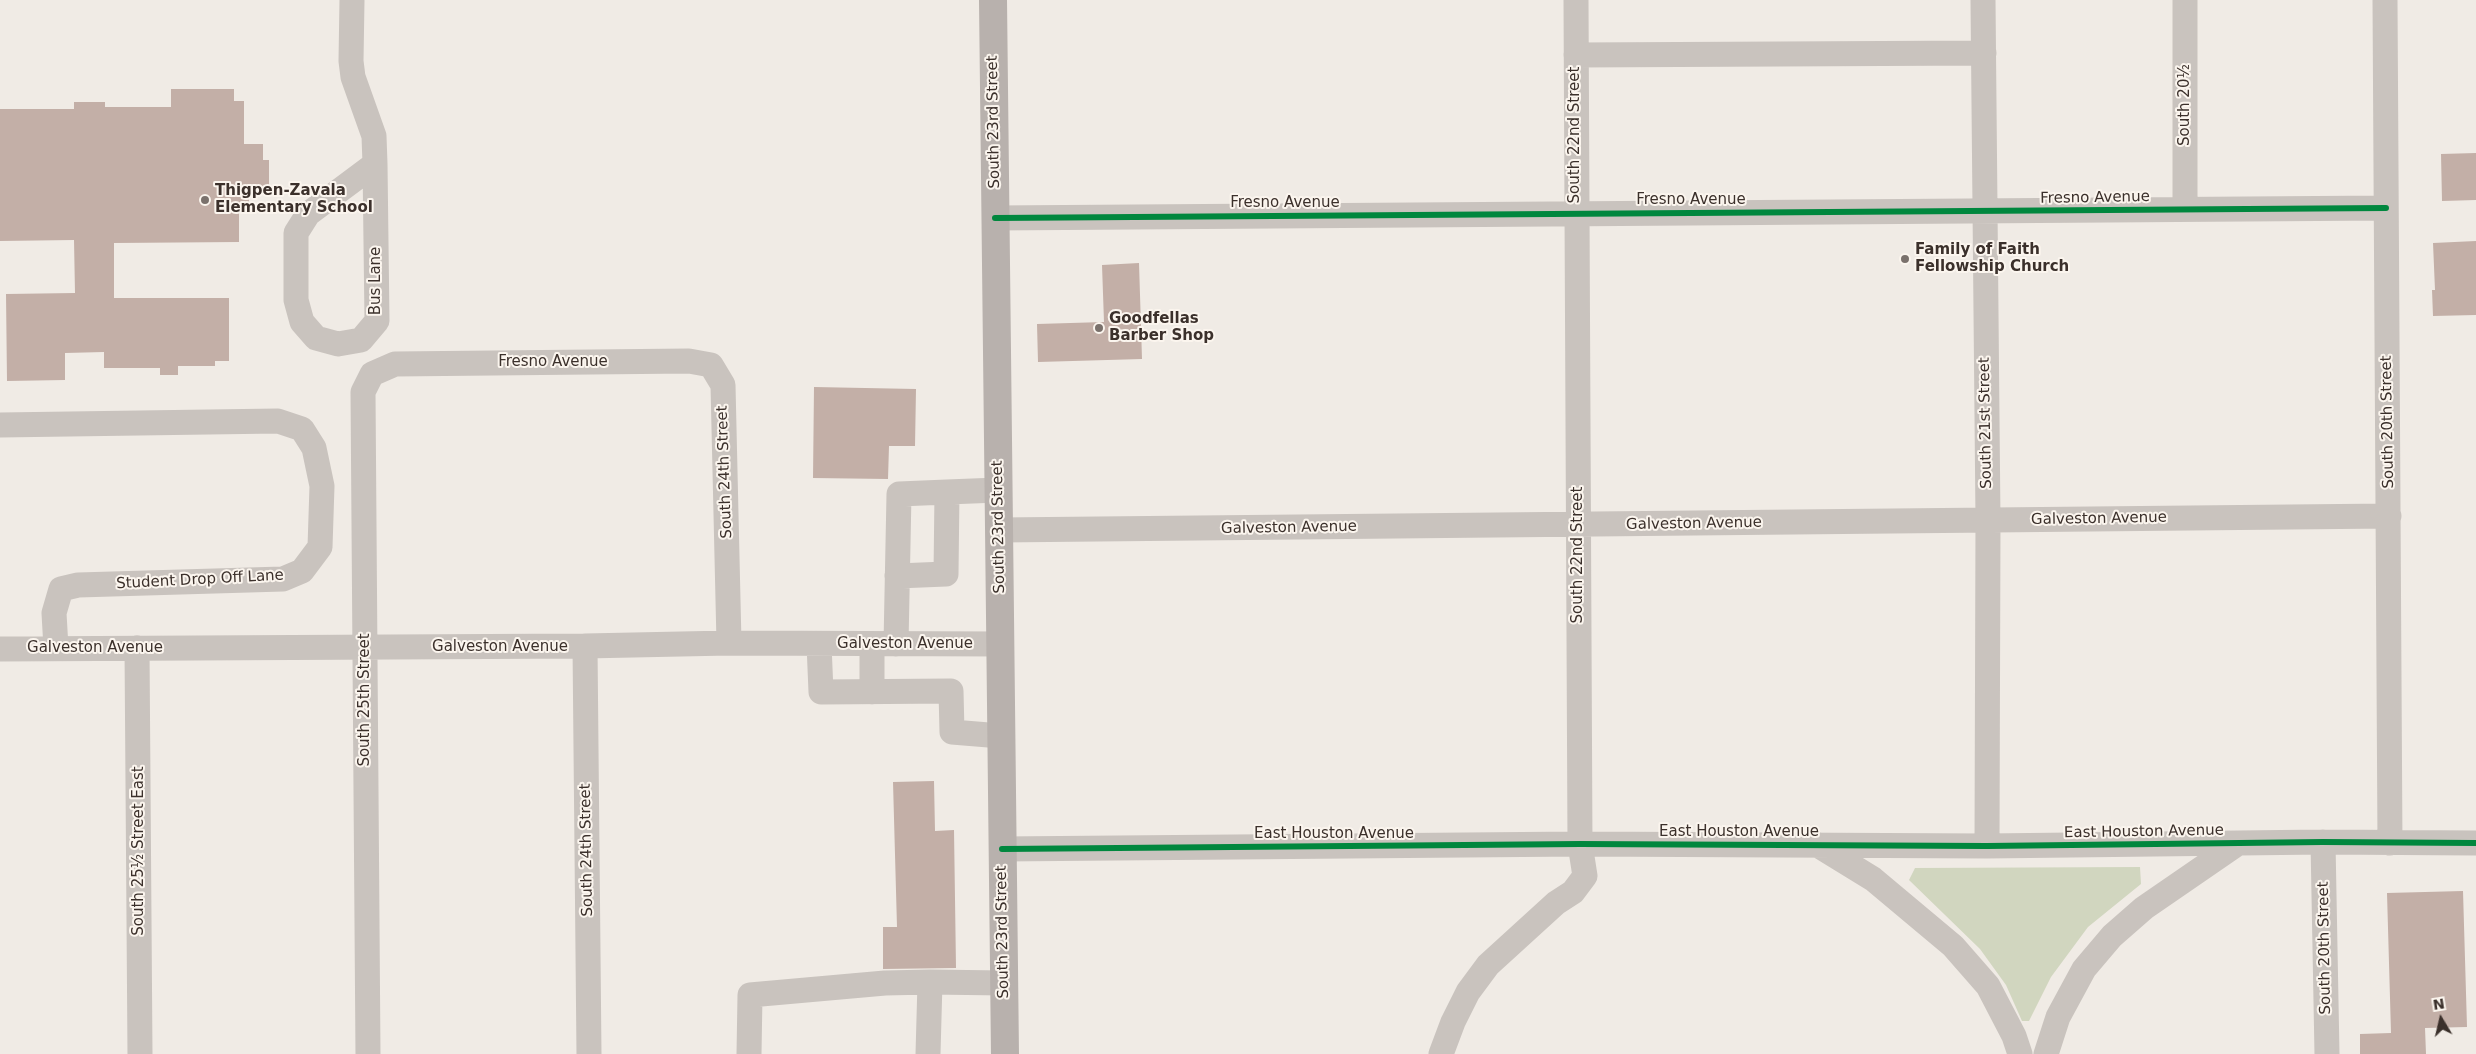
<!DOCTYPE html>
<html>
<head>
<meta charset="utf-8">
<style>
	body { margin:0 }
	#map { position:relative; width:2476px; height:1054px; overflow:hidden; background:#f0ebe5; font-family:"DejaVu Sans",sans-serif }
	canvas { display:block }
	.north { position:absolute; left:2416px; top:994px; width:50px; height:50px; -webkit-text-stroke:4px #fbf5ee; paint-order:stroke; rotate:351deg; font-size:14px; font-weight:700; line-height:20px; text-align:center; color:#3b302b }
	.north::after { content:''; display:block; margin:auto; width:18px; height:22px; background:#3b302b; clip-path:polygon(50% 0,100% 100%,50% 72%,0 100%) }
</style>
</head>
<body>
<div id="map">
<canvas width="2476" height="1054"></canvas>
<div class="north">N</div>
</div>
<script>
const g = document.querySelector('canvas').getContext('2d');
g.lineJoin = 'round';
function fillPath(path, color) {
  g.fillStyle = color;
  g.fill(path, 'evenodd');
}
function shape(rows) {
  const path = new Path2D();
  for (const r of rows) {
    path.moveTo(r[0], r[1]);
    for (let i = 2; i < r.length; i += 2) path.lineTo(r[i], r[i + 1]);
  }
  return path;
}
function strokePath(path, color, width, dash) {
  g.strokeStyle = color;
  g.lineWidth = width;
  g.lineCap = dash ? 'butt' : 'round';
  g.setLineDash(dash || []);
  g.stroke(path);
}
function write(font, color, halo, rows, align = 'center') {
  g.font = font + ' "DejaVu Sans",sans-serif';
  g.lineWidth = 4;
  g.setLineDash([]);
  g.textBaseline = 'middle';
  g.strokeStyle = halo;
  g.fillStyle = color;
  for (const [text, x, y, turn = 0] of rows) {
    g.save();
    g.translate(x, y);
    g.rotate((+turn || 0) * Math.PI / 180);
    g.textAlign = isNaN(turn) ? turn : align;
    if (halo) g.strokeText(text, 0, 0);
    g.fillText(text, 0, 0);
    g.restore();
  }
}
const green = shape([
	[2140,867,2141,884,2088,927,2051,977,2029,1021,2022,1021,2006,985,1980,949,1909,880,1915,868]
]);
const building = shape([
	[171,89,234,89,234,101,244,101,244,144,263,144,263,160,269,160,269,188,249,188,249,212,239,212,239,242,114,243,114,298,229,298,229,361,215,361,215,366,178,366,178,375,160,375,160,368,104,368,104,352,65,353,65,380,7,381,6,294,75,293,74,240,0,241,0,109,74,109,74,102,105,102,105,107,171,107],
	[2476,153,2476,200,2442,201,2441,154],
	[2476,241,2476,315,2433,316,2432,290,2435,290,2433,243],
	[1139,263,1142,359,1038,362,1037,324,1104,322,1102,265],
	[814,387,916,389,915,446,889,446,888,479,813,478],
	[934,781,935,831,954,830,956,968,883,969,883,927,897,927,893,782],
	[2463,891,2467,1027,2425,1028,2426,1054,2360,1054,2360,1034,2391,1033,2387,893]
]);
const minor = shape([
	[352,0,351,61,353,77,374,136,375,164,308,214,296,233,296,300,302,322,316,338,338,344,361,340,377,321,375,164],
	[1983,0,1988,520,1987,846],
	[2385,0,2390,843],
	[1576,55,1984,53],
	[2185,209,2185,0],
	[995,218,2386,208],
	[0,425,278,421,302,429,314,448,322,486,320,547,302,571,283,579,78,585,61,589,54,613,56,648],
	[947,492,998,490],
	[999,530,2389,516],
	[819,644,821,692,951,691,952,732,1001,736],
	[872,644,872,692],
	[896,644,899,494,947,492,946,574,897,576],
	[585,646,589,1054],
	[137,648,140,1054],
	[0,649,585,646,729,643,1000,644],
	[2323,842,2327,1054],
	[1816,844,1873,879,1953,946,1988,986,2014,1036,2020,1054],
	[1002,849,1580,844,1987,846,2323,842,2476,843],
	[368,1054,363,392,372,374,395,364,689,361,711,365,723,385,729,643],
	[749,1054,750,995,885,983,930,982],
	[928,1054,930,982,1004,983],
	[1441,1054,1453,1022,1468,992,1488,965,1556,903,1573,892,1585,876,1580,844,1576,0],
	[2046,1054,2058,1017,2084,969,2112,936,2144,908,2237,844]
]);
const major = shape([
	[993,0,1005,1054]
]);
const cycleway = shape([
	[995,218,2386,208],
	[1002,849,1580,844,1987,846,2323,842,2476,843]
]);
const markers = [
	[205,200,5,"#7a716c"],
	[1905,259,5,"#7a716c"],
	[1099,328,5,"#7a716c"]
];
const streetNames = [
	["South 20½",2185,105,-90],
	["South 23rd Street",994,122,-91],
	["South 22nd Street",1575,135,-90],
	["Fresno Avenue",2095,198,-1],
	["Fresno Avenue",1691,200],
	["Fresno Avenue",1285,203],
	["Bus Lane",376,281,-90],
	["Fresno Avenue",553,362],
	["South 20th Street",2388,422,-91],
	["South 21st Street",1986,423,-91],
	["South 24th Street",725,472,-92],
	["Galveston Avenue",2099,519,-1],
	["Galveston Avenue",1694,524,-1],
	["South 23rd Street",999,527,-91],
	["Galveston Avenue",1289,528,-1],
	["South 22nd Street",1578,555,-90],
	["Student Drop Off Lane",200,580,-3],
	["Galveston Avenue",905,644],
	["Galveston Avenue",500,647],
	["Galveston Avenue",95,648],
	["South 25th Street",365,700,-90],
	["East Houston Avenue",1739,832],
	["East Houston Avenue",2144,832,-1],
	["East Houston Avenue",1334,834],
	["South 24th Street",587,850,-91],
	["South 25½ Street East",139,851,-90],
	["South 23rd Street",1003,932,-91],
	["South 20th Street",2325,948,-91]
];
const poiNames = [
	["Thigpen-Zavala",215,191],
	["Elementary School",215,208],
	["Family of Faith",1915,250],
	["Fellowship Church",1915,267],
	["Goodfellas",1109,319],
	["Barber Shop",1109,336]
];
fillPath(green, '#d1d6bf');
fillPath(building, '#c3afa7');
strokePath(minor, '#c9c3be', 25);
strokePath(major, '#b8b1ad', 28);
strokePath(cycleway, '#00873e', 6);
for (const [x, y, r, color] of markers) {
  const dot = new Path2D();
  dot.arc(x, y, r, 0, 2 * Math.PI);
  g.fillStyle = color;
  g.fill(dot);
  strokePath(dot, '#fbf5ee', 2);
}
write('15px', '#3b302b', '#fbf5ee', streetNames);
write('bold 15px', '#3b302b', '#fbf5ee', poiNames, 'left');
</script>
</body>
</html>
